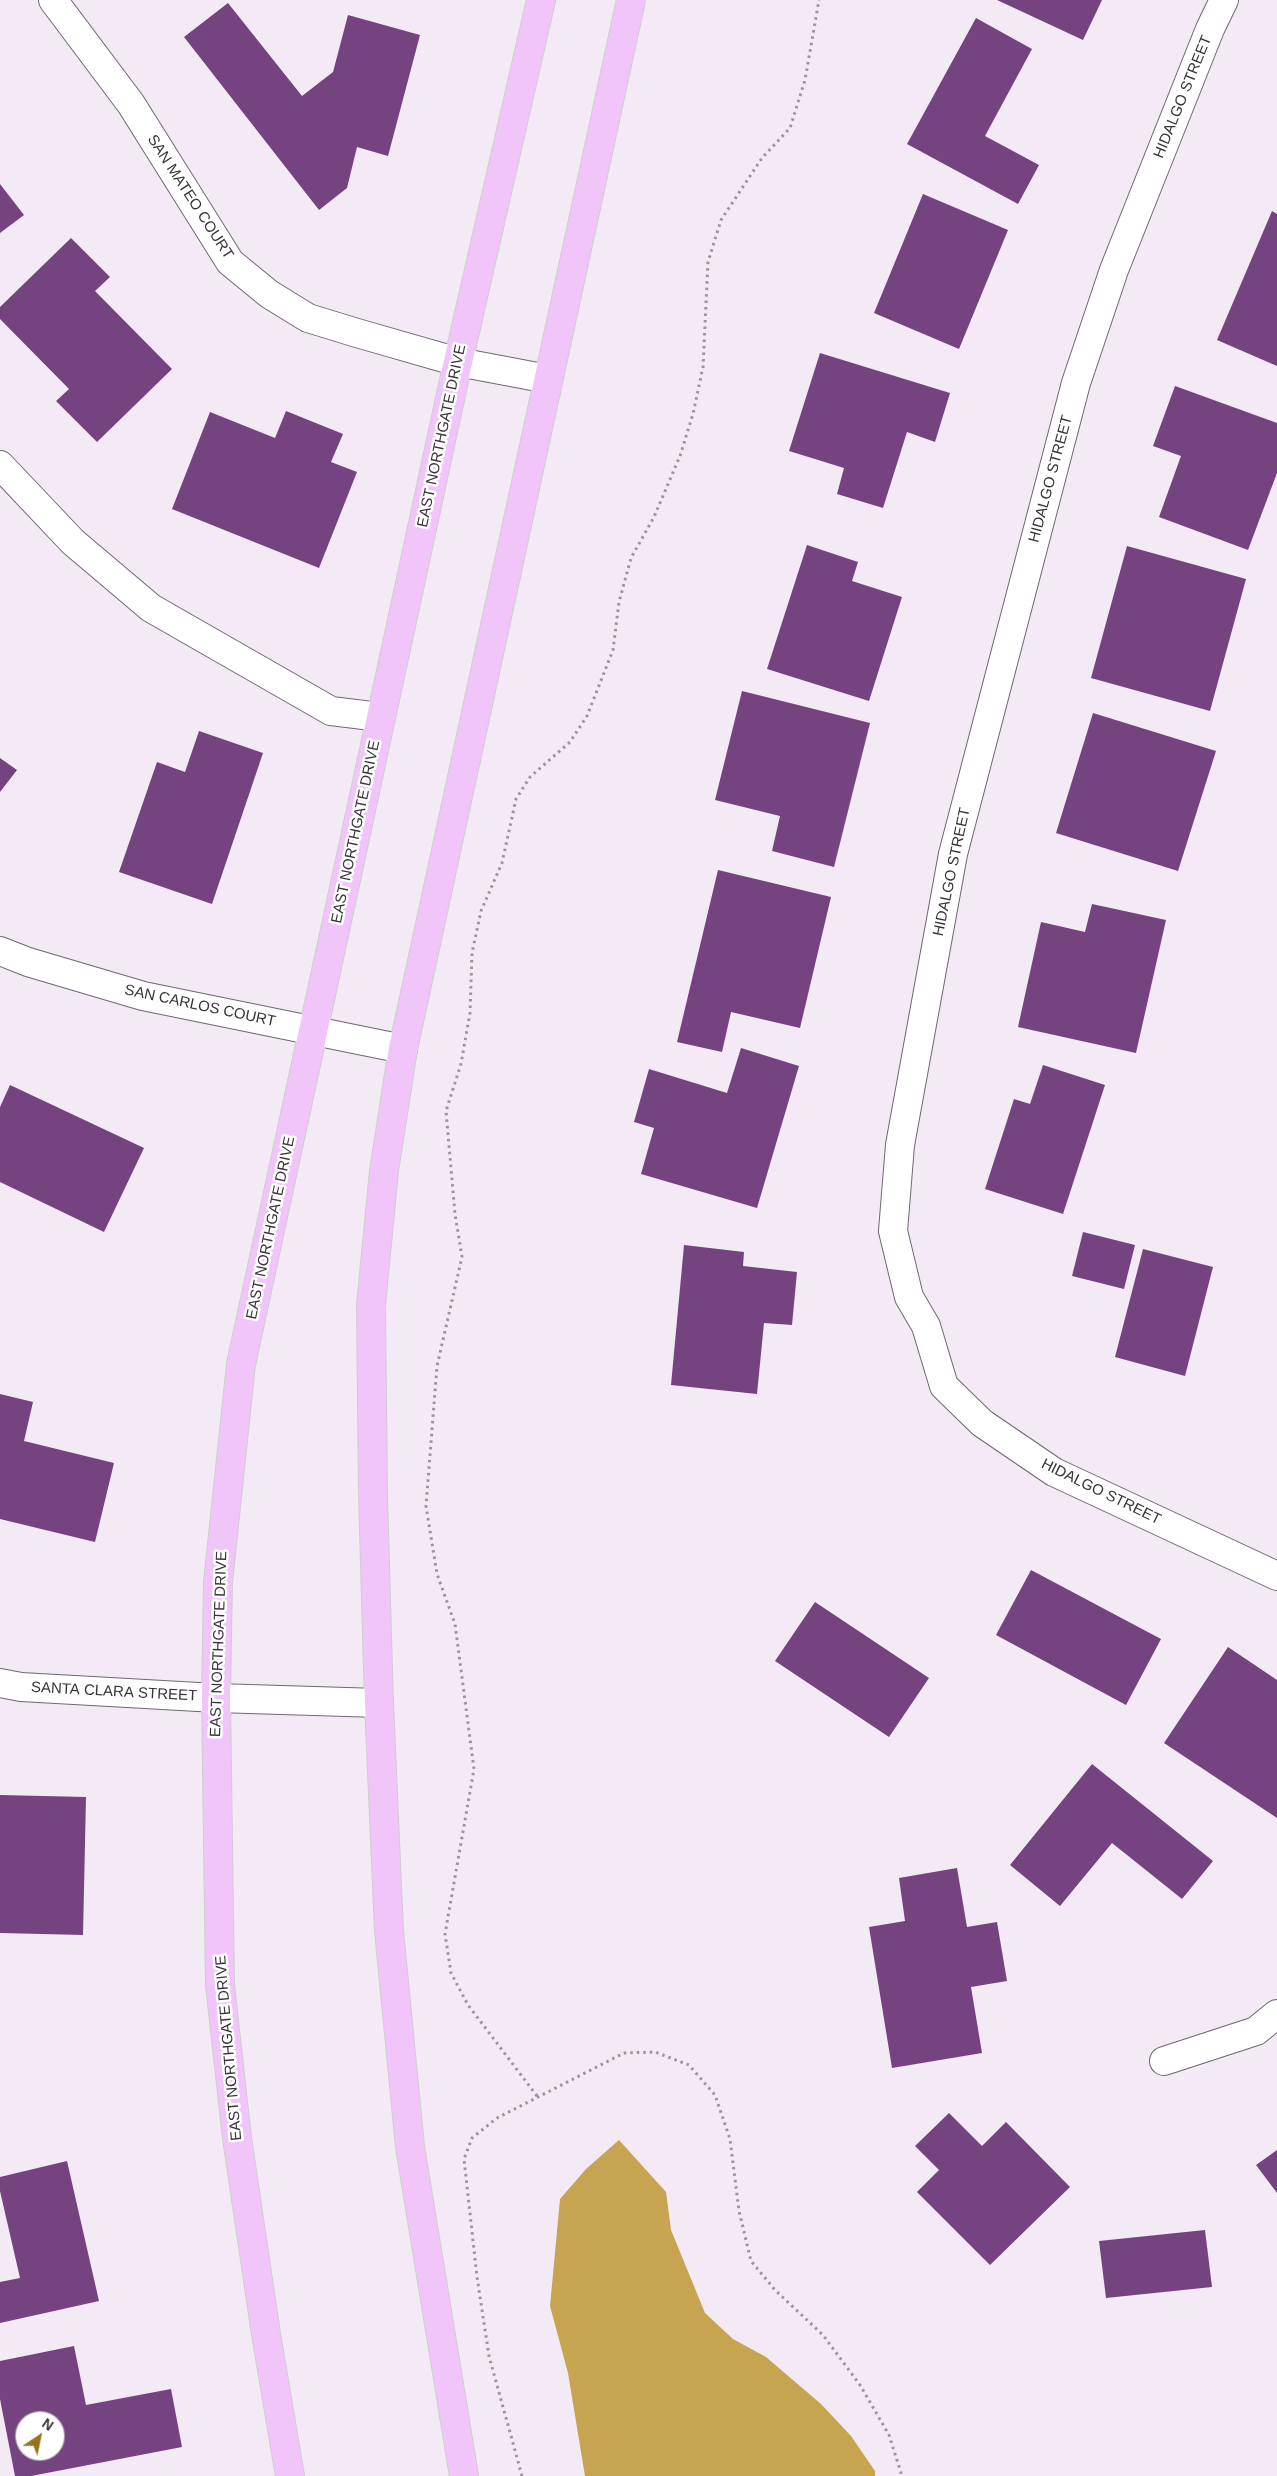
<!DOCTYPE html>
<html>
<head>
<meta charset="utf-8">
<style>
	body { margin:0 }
	#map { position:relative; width:1277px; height:2476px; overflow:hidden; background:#f4eaf6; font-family:Helvetica,sans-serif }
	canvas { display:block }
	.north { position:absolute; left:15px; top:2411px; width:50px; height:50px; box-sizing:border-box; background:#fff; border:1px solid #afadaf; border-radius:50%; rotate:34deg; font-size:14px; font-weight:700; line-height:20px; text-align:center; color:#373338 }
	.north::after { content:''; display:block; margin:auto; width:18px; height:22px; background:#94741c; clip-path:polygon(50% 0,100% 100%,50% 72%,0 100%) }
</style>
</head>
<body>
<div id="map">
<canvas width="1277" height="2476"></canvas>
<div class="north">N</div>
</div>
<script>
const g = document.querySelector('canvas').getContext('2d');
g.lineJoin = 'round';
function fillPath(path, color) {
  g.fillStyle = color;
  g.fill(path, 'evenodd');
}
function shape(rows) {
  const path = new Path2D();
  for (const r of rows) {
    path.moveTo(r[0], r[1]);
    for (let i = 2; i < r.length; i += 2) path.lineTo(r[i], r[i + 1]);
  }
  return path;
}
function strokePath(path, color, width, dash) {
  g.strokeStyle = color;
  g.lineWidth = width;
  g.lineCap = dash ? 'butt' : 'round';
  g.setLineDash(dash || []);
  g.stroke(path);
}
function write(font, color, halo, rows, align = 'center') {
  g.font = font + ' Helvetica,sans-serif';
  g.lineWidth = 5;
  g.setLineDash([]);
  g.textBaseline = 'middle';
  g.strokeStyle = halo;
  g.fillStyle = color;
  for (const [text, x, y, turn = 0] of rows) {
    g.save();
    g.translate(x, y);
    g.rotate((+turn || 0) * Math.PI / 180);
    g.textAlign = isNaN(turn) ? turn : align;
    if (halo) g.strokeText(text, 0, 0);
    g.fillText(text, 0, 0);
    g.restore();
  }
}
const water = shape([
	[619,2140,666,2192,671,2230,705,2313,733,2339,766,2357,821,2404,851,2436,875,2471,875,2476,585,2476,568,2373,550,2306,560,2199,586,2169]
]);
const building = shape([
	[997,0,1102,0,1083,40],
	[228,3,302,96,333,72,348,15,420,35,388,156,357,147,347,188,319,210,184,37],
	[976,18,1032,49,985,136,1039,165,1018,204,907,144],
	[0,184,24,215,0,233],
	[923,194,1008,230,959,349,874,313],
	[1272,211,1277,214,1277,366,1217,340],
	[71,238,110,277,95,291,172,369,97,442,56,401,69,389,0,319,0,307],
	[820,353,950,393,935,442,907,432,883,508,837,494,844,468,789,451],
	[1175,386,1277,423,1277,473,1248,550,1159,517,1181,456,1153,446],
	[286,411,343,434,331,462,357,472,319,568,172,509,210,412,275,438],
	[807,545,858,562,852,581,902,597,869,701,767,669],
	[1127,546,1246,579,1210,711,1091,678],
	[742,691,870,723,834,867,772,851,780,816,715,800],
	[1093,713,1216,751,1178,871,1056,833],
	[199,731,263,753,212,904,119,872,157,762,185,772],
	[0,758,17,770,0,792],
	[718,870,831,897,800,1028,731,1012,722,1052,677,1042],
	[1092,904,1166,920,1136,1053,1018,1027,1041,922,1085,932],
	[741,1048,799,1066,757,1208,641,1174,654,1128,634,1122,649,1069,727,1093],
	[1043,1065,1105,1085,1063,1214,985,1189,1014,1099,1030,1104],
	[10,1085,144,1148,104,1232,0,1182,0,1107],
	[1083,1232,1135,1245,1124,1289,1072,1276],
	[684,1245,744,1252,743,1266,797,1272,792,1325,764,1323,757,1394,671,1385],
	[1143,1249,1213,1267,1185,1376,1115,1357],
	[0,1394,33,1402,24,1441,114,1463,95,1542,0,1519],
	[1031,1570,1161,1639,1126,1705,996,1635],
	[815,1602,929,1678,889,1737,775,1661],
	[1228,1647,1277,1680,1277,1818,1164,1743],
	[1092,1764,1213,1861,1182,1899,1112,1843,1060,1906,1010,1865],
	[0,1795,86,1797,83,1935,0,1933],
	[957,1868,967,1927,997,1922,1007,1981,971,1987,982,2053,892,2068,869,1927,905,1921,899,1878],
	[949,2113,982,2146,1006,2122,1070,2187,990,2265,917,2192,939,2170,915,2146],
	[1277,2150,1277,2193,1256,2165],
	[67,2161,99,2301,0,2323,0,2282,20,2278,0,2191,0,2177],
	[1205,2230,1212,2287,1106,2298,1099,2241],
	[74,2346,86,2405,171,2389,182,2447,31,2476,15,2476,0,2399,0,2361],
	[25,2421,55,2421,55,2451,25,2451]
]);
const path = shape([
	[537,2096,468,2005,451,1973,445,1934,474,1769,455,1624,437,1574,426,1506,437,1366,462,1257,455,1214,446,1111,461,1064,470,1013,472,953,481,911,502,863,516,799,530,777,570,742,587,716,613,650,619,602,631,558,654,517,680,456,693,414,703,367,708,262,721,220,762,158,790,128,805,80,819,0],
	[522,2476,489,2356,477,2277,464,2159,472,2138,497,2118,624,2053,655,2052,689,2065,715,2095,730,2139,739,2211,751,2261,775,2290,823,2335,860,2385,889,2435,902,2476]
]);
const minor = shape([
	[53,0,131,104,230,262,269,294,308,318,357,333,458,362,548,379],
	[1224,0,1210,29,1114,270,1076,383,953,854,900,1145,893,1231,909,1297,926,1326,944,1386,982,1423,1054,1472,1277,1576],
	[0,465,73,542,151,608,331,711,380,717],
	[0,951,28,962,143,996,403,1049],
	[0,1683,21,1687,216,1698,379,1703],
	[1164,2061,1256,2031,1277,2014]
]);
const major = shape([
	[290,2476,266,2334,237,2138,220,1985,216,1698,218,1582,241,1364,458,362,541,0],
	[464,2476,410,2147,389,1931,379,1703,373,1496,371,1305,384,1171,403,1049,631,0]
]);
const streetNames = [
	["HIDALGO STREET",1183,97,-68],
	["SAN MATEO COURT",190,197,57],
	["EAST NORTHGATE DRIVE",442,436,-78],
	["HIDALGO STREET",1051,479,-75],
	["EAST NORTHGATE DRIVE",356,832,-78],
	["HIDALGO STREET",952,872,-78],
	["SAN CARLOS COURT",200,1006,12],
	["EAST NORTHGATE DRIVE",271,1228,-78],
	["HIDALGO STREET",1101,1492,26],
	["EAST NORTHGATE DRIVE",219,1644,-88],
	["SANTA CLARA STREET",114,1692,3],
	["EAST NORTHGATE DRIVE",229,2048,-95]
];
fillPath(water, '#c7a450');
fillPath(building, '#75437f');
strokePath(minor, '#6f6771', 30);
strokePath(major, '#cfcecf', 30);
strokePath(path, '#9b949c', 3, [2.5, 4]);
strokePath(minor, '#fff', 28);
strokePath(major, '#f1c5fa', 28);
write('15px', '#373338', '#fff', streetNames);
</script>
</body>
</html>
